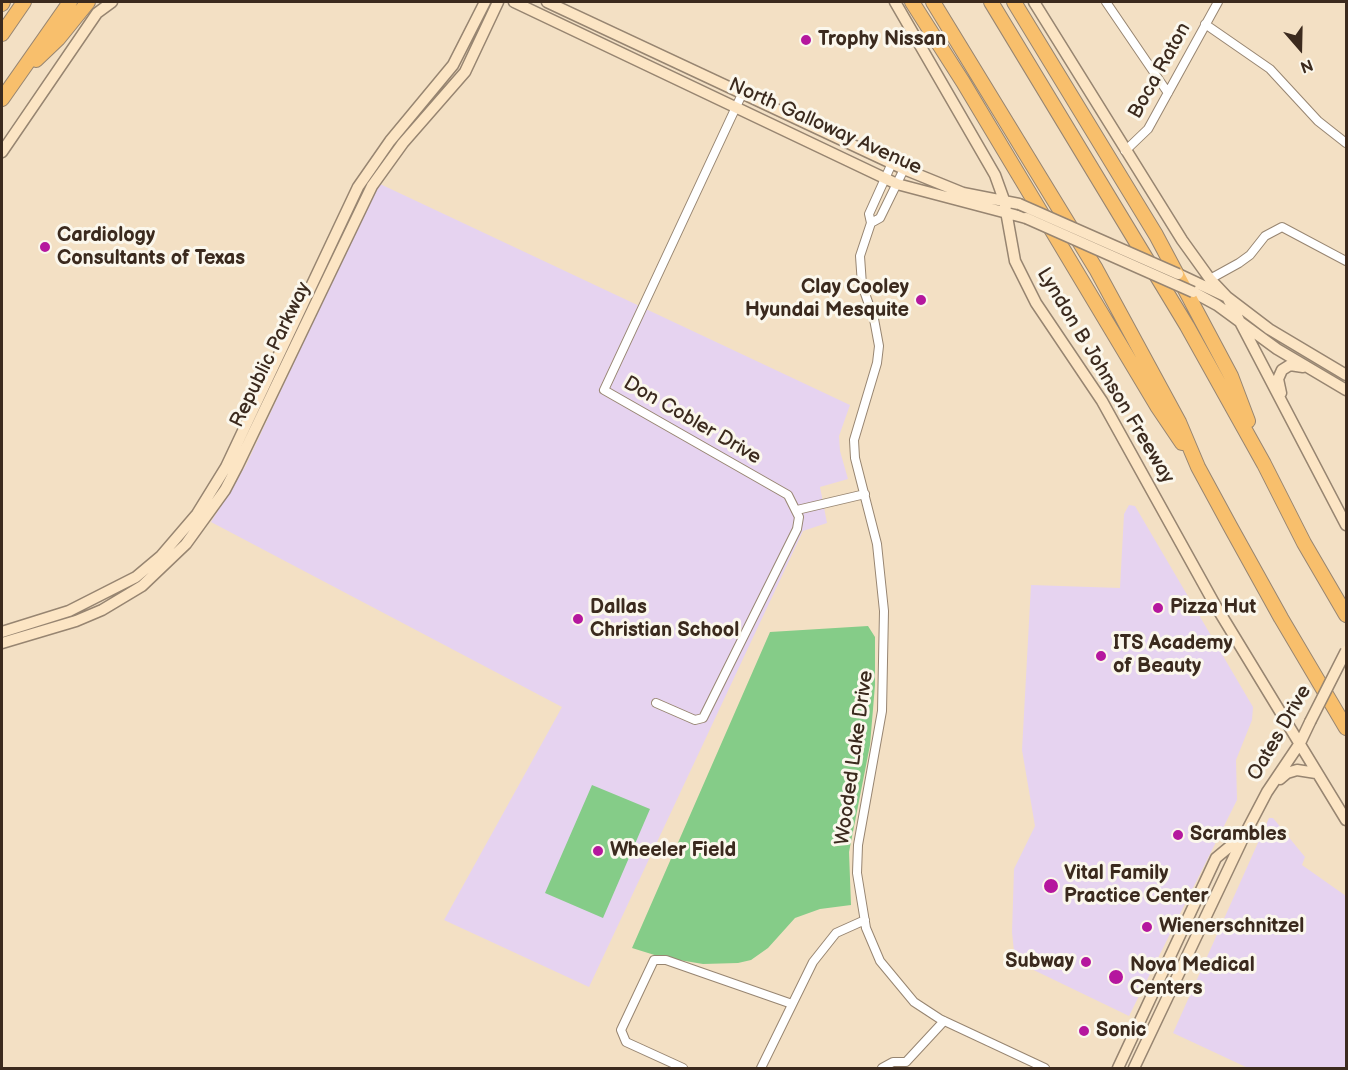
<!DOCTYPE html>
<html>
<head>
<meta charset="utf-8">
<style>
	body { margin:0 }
	#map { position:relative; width:1348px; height:1070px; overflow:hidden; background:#f3e0c4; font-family:"Balsamiq Sans",sans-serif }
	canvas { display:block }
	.frame { position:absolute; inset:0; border:3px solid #3b2a1e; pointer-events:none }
	.north { position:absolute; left:1270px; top:18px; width:60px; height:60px; -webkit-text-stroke:4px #fbf7ec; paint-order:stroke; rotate:160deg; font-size:16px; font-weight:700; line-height:24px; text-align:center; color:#3b2a1e }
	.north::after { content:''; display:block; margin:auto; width:21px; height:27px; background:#3b2a1e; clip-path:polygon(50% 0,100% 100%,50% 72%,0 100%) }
</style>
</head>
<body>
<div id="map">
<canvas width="1348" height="1070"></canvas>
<div class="frame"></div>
<div class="north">N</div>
</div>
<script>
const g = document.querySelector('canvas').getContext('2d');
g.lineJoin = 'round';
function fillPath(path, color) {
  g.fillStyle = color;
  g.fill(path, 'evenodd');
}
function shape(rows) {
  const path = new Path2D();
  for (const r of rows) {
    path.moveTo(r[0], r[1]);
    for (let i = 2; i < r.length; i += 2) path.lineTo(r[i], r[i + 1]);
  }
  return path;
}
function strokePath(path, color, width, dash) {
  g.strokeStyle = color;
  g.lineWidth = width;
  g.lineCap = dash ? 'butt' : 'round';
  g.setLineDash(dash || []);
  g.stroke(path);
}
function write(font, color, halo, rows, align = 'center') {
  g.font = font + ' "Balsamiq Sans",sans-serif';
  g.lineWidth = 6;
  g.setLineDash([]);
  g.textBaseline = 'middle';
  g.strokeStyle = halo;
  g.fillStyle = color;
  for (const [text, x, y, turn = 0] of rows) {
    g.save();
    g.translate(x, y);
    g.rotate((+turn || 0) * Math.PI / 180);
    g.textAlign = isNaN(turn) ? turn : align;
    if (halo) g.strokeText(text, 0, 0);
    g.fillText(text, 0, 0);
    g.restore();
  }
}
const built = shape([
	[378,183,850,405,839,436,840,451,848,479,820,487,827,523,803,531,589,987,444,920,562,707,211,522,246,465],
	[1129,505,1135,506,1253,707,1252,720,1236,760,1237,800,1129,1016,1015,961,1012,932,1014,869,1035,826,1022,750,1031,585,1120,588,1124,514],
	[1269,818,1273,818,1305,857,1302,865,1346,896,1346,1068,1248,1068,1173,1033]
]);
const green = shape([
	[868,626,875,637,875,685,870,745,849,852,851,905,820,909,795,918,768,948,751,960,738,963,703,964,661,957,632,948,770,632],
	[592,785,650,809,603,918,545,893]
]);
const street = shape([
	[1106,2,1168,93],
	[1205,24,1270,69,1318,121,1346,143],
	[1125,151,1148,129,1218,2],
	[892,163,869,214,871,223,860,256,862,285,874,319,879,346,877,363,854,440,855,458,877,544,884,611,882,711,858,845,857,873,866,928,880,961,914,1002,940,1019,1045,1068],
	[871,223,880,218,904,169],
	[1210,279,1239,263,1250,255,1265,236,1282,227,1346,261],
	[797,510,865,494],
	[656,703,695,720,703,718,797,529,799,517,788,495,604,390,743,92],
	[683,1068,626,1042,621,1030,654,960,666,960,792,1004],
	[761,1068,813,962,836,933,865,920],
	[882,1068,893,1062,906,1062,944,1021]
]);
const secondary = shape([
	[514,2,897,184,1026,218],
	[547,2,904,169,963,193,1019,204],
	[895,2,995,175,1004,200,1015,261,1036,303,1102,401,1214,603,1346,820],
	[1034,2,1182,240,1210,279,1227,297,1346,525],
	[2,152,97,13,112,2],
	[1178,274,1227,297,1269,329,1346,375],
	[1193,292,1217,305,1277,349,1346,390],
	[1281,393,1278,379,1282,370,1290,365,1303,367],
	[2,632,69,611,136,577,161,556,197,514,226,467,358,187,390,141,453,65,485,2],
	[2,643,76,621,102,610,142,586,186,544,225,490,237,467,372,186,403,143,465,72,498,2],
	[1280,779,1287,773,1297,770,1316,773],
	[1118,1068,1216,858,1240,838],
	[1134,1068,1245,834,1267,792,1300,743,1310,722]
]);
const highway = shape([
	[912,2,963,82,1157,406,1182,443],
	[933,2,1096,269,1179,422,1198,467,1230,526,1281,618,1346,728],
	[991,2,1187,326,1264,464,1304,543,1346,615],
	[1014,2,1156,235,1231,376,1248,421],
	[2,4,3,2],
	[2,34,24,2],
	[36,60,58,39,88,2],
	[2,99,70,2]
]);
const secondaryBridge = shape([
	[1019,204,1178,274],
	[1026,218,1193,292],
	[1310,722,1346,651]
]);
const markers = [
	[806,40,6,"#b5179e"],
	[45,247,6,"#b5179e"],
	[921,300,6,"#b5179e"],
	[1158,608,6,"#b5179e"],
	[578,619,6,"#b5179e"],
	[1101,656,6,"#b5179e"],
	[1178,835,6,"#b5179e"],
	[598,851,6,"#b5179e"],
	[1051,886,8,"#b5179e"],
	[1147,927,6,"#b5179e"],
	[1086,962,6,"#b5179e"],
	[1116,977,8,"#b5179e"],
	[1084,1031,6,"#b5179e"]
];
const poiNames = [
	["Trophy Nissan",818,40],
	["Cardiology",57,236],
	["Consultants of Texas",57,259],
	["Clay Cooley",909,288,"right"],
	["Hyundai Mesquite",909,311,"right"],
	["Dallas",590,608],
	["Christian School",590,631],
	["Pizza Hut",1170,608],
	["ITS Academy",1113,644],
	["of Beauty",1113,667],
	["Scrambles",1190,835],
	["Wheeler Field",610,851],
	["Vital Family",1064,874],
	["Practice Center",1064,897],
	["Wienerschnitzel",1159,927],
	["Subway",1074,962,"right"],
	["Nova Medical",1130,966],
	["Centers",1130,989],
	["Sonic",1096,1031]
];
const streetNames = [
	["Boca Raton",1160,71,-61],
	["North Galloway Avenue",825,127,24],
	["Republic Parkway",271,355,-64],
	["Lyndon B Johnson Freeway",1105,376,59],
	["Don Cobler Drive",692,421,30],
	["Oates Drive",1280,733,-60],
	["Wooded Lake Drive",855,758,-82]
];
fillPath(built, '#e6d3f0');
fillPath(green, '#85cc88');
strokePath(street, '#978571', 10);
strokePath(secondary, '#978571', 13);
strokePath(highway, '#978571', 16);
strokePath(street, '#fff', 8);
strokePath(secondary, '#fce5c4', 10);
strokePath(highway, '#f8bf6c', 14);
strokePath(secondaryBridge, '#978571', 13, []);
strokePath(secondaryBridge, '#fce5c4', 10);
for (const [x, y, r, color] of markers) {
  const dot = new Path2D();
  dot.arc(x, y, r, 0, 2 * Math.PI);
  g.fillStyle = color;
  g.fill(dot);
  strokePath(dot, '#fbf7ec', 2);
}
write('bold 20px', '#3b2a1e', '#fbf7ec', poiNames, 'left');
write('20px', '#3b2a1e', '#fbf7ec', streetNames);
</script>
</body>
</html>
